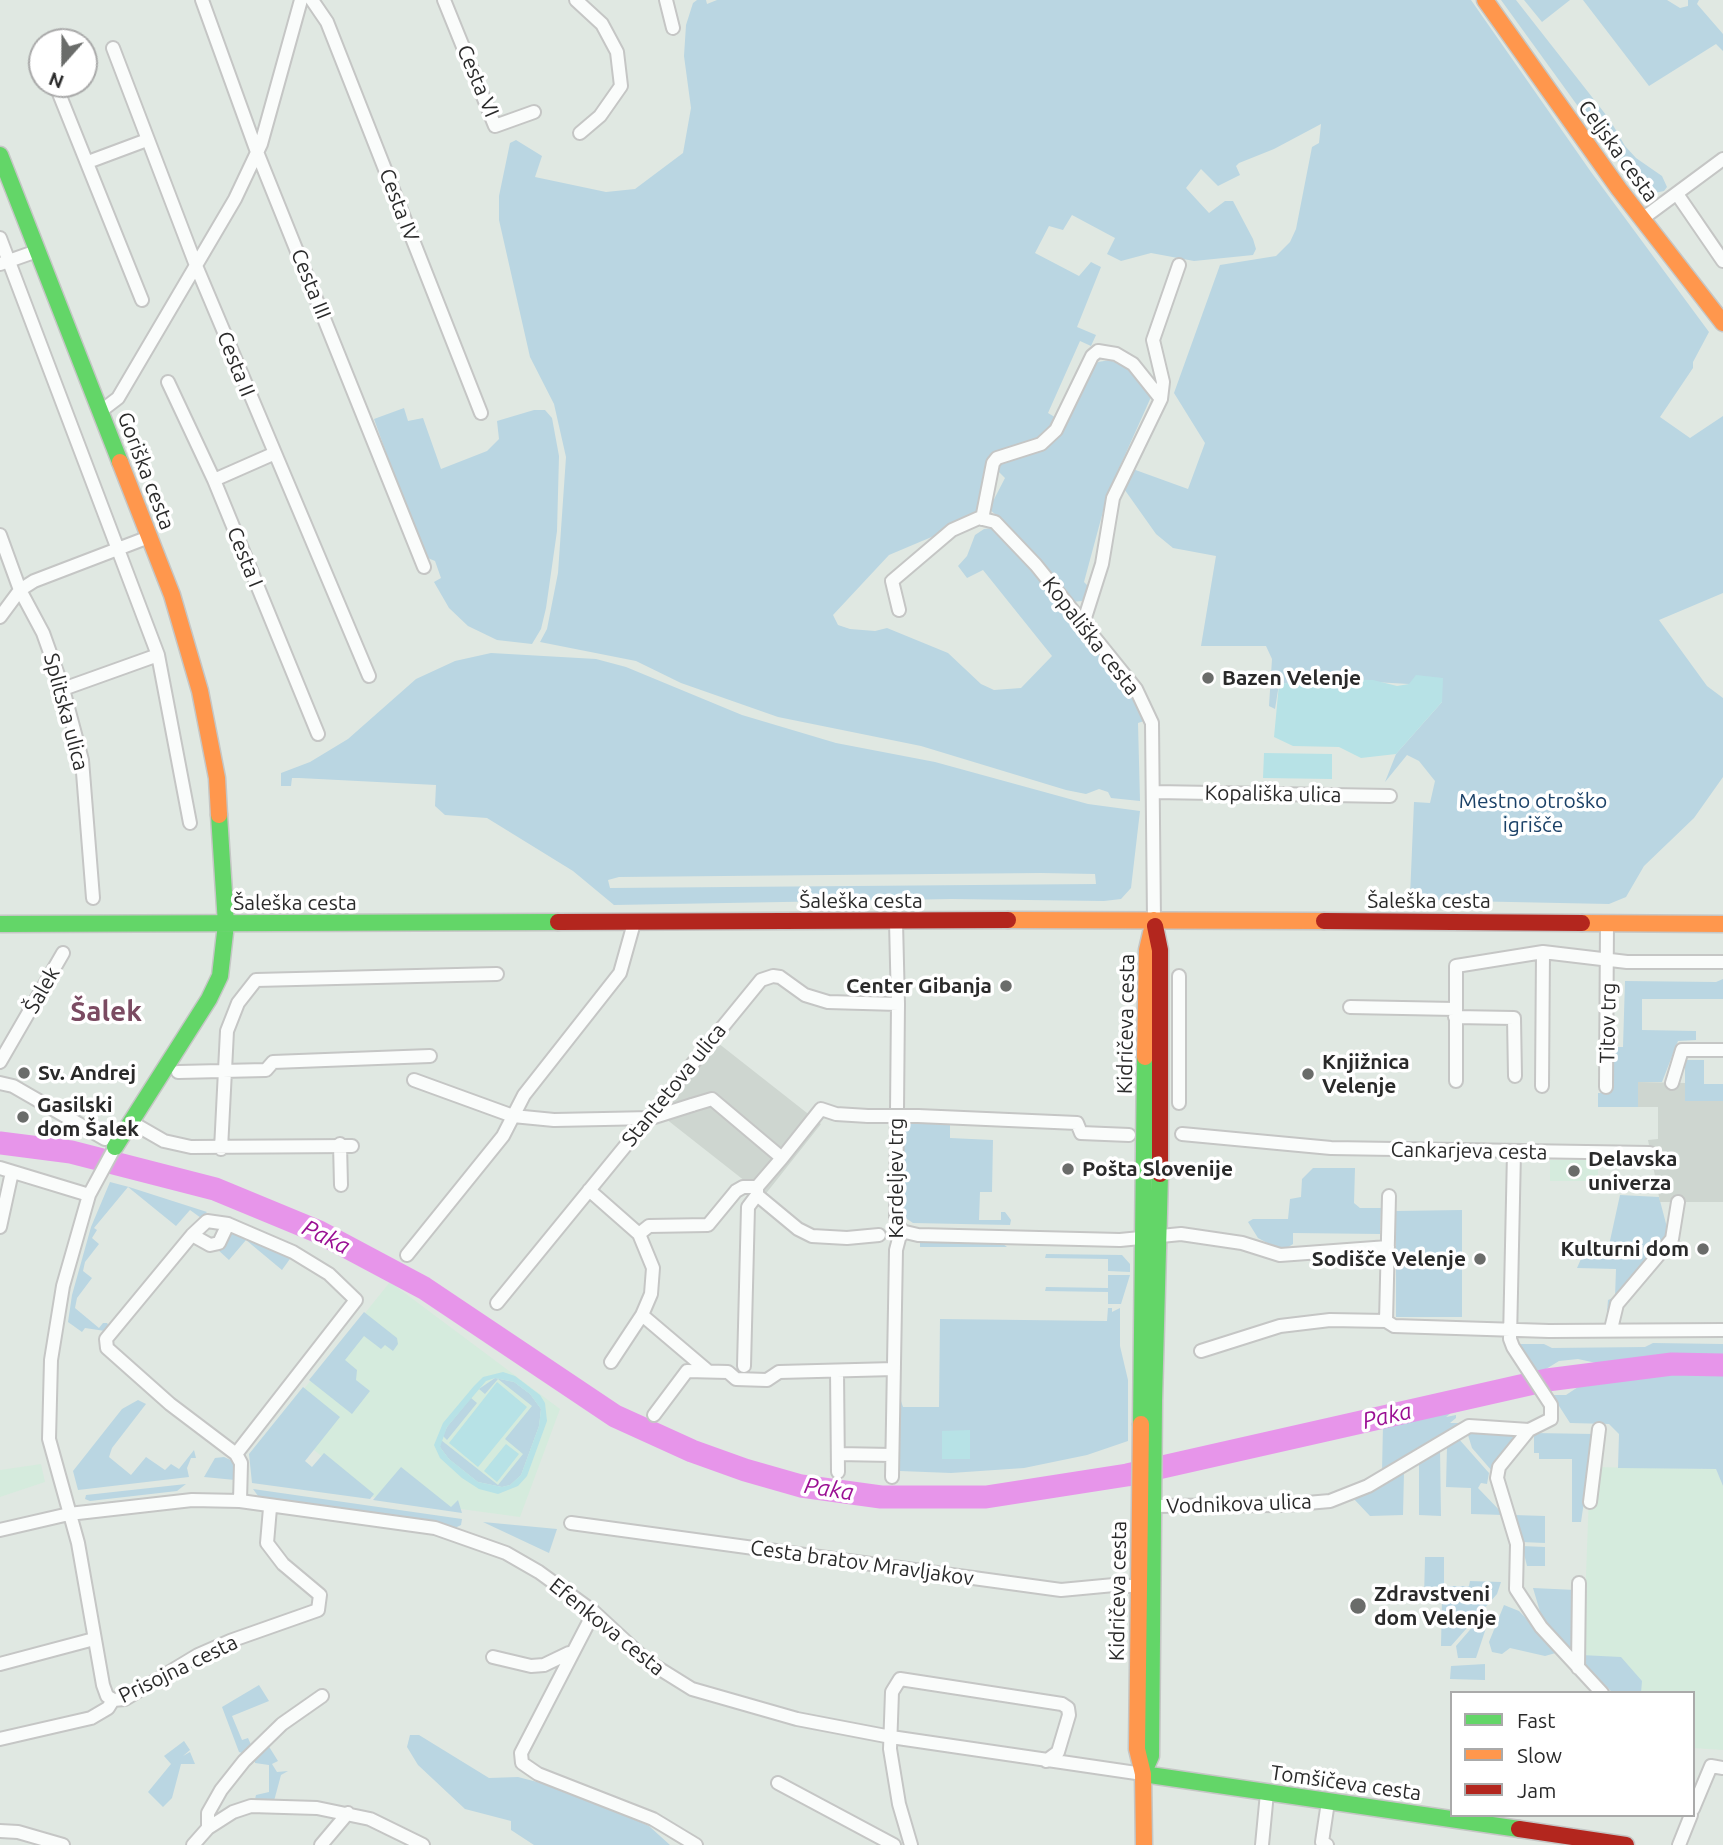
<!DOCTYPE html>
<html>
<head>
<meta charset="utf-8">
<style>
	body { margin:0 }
	#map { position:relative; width:1723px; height:1845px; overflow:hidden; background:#e0e8e2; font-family:Ubuntu,sans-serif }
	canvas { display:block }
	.legend { position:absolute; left:1450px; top:1691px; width:245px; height:126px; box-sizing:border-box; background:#fff; border:2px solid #aaa; margin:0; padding:9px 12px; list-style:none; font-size:21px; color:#2a2a2a }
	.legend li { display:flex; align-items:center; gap:14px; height:35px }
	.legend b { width:35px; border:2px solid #aaa }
	.north { position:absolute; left:28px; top:28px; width:70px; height:70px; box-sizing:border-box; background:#fff; border:2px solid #aaa; border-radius:50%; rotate:201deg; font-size:19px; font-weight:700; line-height:28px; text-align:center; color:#2a2a2a }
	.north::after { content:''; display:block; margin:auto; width:24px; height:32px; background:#6a6c6a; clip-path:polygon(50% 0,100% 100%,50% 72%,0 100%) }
</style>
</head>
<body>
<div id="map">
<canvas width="1723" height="1845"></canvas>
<ul class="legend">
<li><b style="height:9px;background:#63d668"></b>Fast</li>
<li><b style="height:9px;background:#ff974d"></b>Slow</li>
<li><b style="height:9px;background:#b3261e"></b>Jam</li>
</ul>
<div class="north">N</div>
</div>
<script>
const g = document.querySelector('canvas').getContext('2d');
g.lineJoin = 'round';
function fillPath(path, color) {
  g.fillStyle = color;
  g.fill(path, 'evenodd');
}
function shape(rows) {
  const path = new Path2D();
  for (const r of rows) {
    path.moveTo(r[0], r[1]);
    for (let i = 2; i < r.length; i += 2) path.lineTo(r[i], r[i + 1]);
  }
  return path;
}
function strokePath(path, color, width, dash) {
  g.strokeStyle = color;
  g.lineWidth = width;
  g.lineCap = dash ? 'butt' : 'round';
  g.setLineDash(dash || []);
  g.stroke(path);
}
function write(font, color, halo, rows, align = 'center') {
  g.font = font + ' Ubuntu,sans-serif';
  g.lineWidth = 7;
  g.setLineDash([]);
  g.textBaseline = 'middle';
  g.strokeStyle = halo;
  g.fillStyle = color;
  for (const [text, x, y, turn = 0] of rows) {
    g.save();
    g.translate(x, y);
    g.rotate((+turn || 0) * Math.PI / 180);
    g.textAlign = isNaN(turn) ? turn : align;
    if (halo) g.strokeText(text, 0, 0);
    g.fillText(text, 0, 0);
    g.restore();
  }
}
const education = shape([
	[1550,1160,1598,1160,1598,1181,1550,1181],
	[390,1282,560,1409,520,1517,372,1497,278,1421],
	[41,1464,45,1482,0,1497,0,1470],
	[1590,1467,1716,1469,1723,1486,1723,1750,1693,1748,1693,1693,1635,1693,1583,1656]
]);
const green = shape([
	[697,0,706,0,707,4,717,0,1471,0,1591,172,1709,332,1693,362,1693,368,1660,417,1690,438,1723,416,1723,593,1659,620,1707,686,1723,698,1723,777,1694,818,1644,866,1626,897,1609,904,1413,900,1410,897,1414,802,1430,803,1435,781,1419,761,1407,755,1385,782,1396,754,1442,702,1409,684,1322,679,1279,684,1275,709,1269,706,1272,659,1266,646,1201,646,1216,556,1173,548,1156,534,1122,486,1130,468,1188,489,1205,443,1174,393,1220,265,1276,256,1290,242,1296,229,1312,147,1319,143,1321,124,1274,149,1239,163,1236,166,1240,175,1218,186,1201,169,1186,188,1209,213,1225,201,1233,201,1253,239,1256,249,1253,255,1194,261,1151,253,1121,261,1107,254,1115,238,1072,215,1063,230,1049,226,1035,253,1079,276,1091,262,1101,267,1077,327,1096,335,1091,346,1080,341,1048,413,1058,419,1046,435,996,457,987,490,976,511,941,533,889,555,833,615,838,625,850,629,875,631,887,628,948,653,981,684,994,690,1021,688,1052,656,983,570,967,578,958,566,967,556,975,535,984,529,992,528,1002,532,1127,686,1138,707,1144,721,1138,723,1140,801,1111,798,1108,792,1099,789,1086,794,1066,790,921,746,778,717,681,683,636,661,540,642,547,629,558,573,566,457,554,404,530,357,499,220,499,196,510,143,516,140,542,156,535,177,606,192,635,189,683,153,691,108,684,56,686,25,693,3],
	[1501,0,1516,0,1610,120,1625,146,1636,158,1662,176,1667,187,1664,191,1650,194,1634,183,1626,168,1629,165,1624,159,1619,163],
	[1524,0,1570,0,1542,22],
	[1583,0,1667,0,1680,8,1688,6,1688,0,1699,0,1697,4,1723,34,1723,51,1716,44,1649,86],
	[1110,360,1134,371,1151,397,1108,493,1084,582,1091,589,1082,601,1072,602,1010,527,989,509,1005,478,996,469,998,463,1042,450,1088,371,1098,362],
	[404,408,408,421,423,418,441,469,487,451,499,439,497,421,534,410,545,410,552,418,559,456,557,531,546,608,541,629,532,644,497,640,468,626,449,608,434,582,441,578,435,561,423,556,374,419],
	[491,653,596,659,626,667,742,715,836,743,935,762,1088,804,1140,811,1131,888,1121,899,1104,901,952,899,614,905,573,871,487,818,445,815,435,806,436,785,299,778,292,778,291,786,281,786,281,773,310,762,348,739,416,679,455,661],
	[1041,873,1095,874,1096,884,610,888,608,880,619,877],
	[1723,979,1723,999,1642,999,1642,1030,1696,1031,1696,1040,1678,1041,1662,1082,1638,1082,1638,1107,1598,1107,1598,1093,1611,1093,1615,1047,1623,1047,1625,981,1716,982],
	[1685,1060,1704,1060,1704,1084,1723,1084,1723,1101,1685,1101],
	[904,1122,950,1123,950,1138,993,1140,992,1192,980,1192,979,1220,1001,1220,1001,1212,1005,1212,1011,1220,1010,1225,913,1223,901,1215],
	[1313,1168,1355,1168,1354,1203,1360,1208,1381,1208,1380,1234,1293,1233,1293,1244,1282,1251,1258,1238,1248,1222,1253,1219,1288,1219,1290,1199,1301,1197,1302,1179],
	[110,1182,129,1187,207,1212,201,1218,190,1210,176,1226,128,1187,94,1228,97,1230,92,1238,99,1244,85,1262,83,1271,92,1278,77,1298,75,1308,99,1328,103,1323,107,1323,109,1326,105,1331,85,1328,82,1332,68,1322,72,1295,91,1227],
	[1620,1195,1659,1197,1669,1235,1607,1312,1608,1300,1615,1297,1616,1269,1577,1268,1584,1252,1606,1259],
	[1462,1210,1462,1317,1396,1317,1396,1211],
	[239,1231,292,1256,282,1270,246,1240,229,1260,217,1249,232,1233],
	[920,1240,1002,1243,1007,1247,920,1247],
	[1046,1254,1122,1255,1130,1264,1130,1272,1108,1271,1108,1259,1045,1258],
	[1108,1275,1130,1275,1121,1304,1108,1304,1108,1292,1045,1291,1046,1287,1108,1288],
	[1108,1308,1112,1308,1112,1312,1120,1308,1120,1346,1128,1380,1128,1441,1087,1455,1024,1468,951,1473,900,1471,900,1398,903,1407,939,1407,940,1319,1107,1321],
	[364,1312,397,1338,398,1344,393,1351,385,1345,381,1349,364,1336,345,1360,357,1370,356,1380,370,1391,352,1414,309,1380],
	[1653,1343,1723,1344,1723,1362,1676,1360,1610,1366,1578,1359,1559,1361,1538,1374,1518,1344,1544,1344,1552,1348,1645,1347],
	[1723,1368,1723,1486,1716,1469,1618,1468,1619,1434,1609,1424,1570,1423,1552,1395,1566,1395,1584,1383,1632,1373],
	[495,1378,514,1382,530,1394,541,1409,539,1426,521,1475,510,1485,502,1487,478,1482,449,1459,440,1447,441,1440,498,1485,523,1454,505,1439,532,1406,498,1379,485,1394,479,1389],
	[303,1387,340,1417,305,1461,312,1467,324,1453,374,1494,370,1499,252,1483,249,1454],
	[471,1398,477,1403,447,1440,443,1436,447,1427],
	[138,1400,146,1404,112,1448,109,1457,131,1475,146,1457,165,1470,171,1464,179,1469,194,1450,196,1458,191,1458,187,1468,189,1477,78,1490,73,1471,122,1409],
	[1450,1409,1451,1413,1446,1417,1456,1415,1456,1418,1450,1423,1467,1423,1382,1472,1383,1425],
	[1467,1432,1511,1433,1519,1437,1492,1471,1472,1448],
	[1534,1433,1594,1434,1581,1522,1572,1522,1572,1459,1539,1459,1539,1453,1534,1453],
	[1458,1438,1489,1473,1487,1484,1481,1483,1478,1488,1504,1515,1471,1514,1471,1488,1446,1487,1447,1446],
	[1440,1449,1441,1516,1419,1515,1419,1461],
	[224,1457,233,1461,235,1480,204,1477,215,1458],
	[401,1467,451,1507,458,1500,462,1513,373,1500],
	[1404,1472,1403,1515,1370,1516,1353,1498],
	[186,1484,177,1491,90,1501,85,1499,86,1495],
	[253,1489,462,1519,461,1525,455,1528,411,1518,261,1500],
	[1513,1515,1545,1516,1545,1543,1521,1542],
	[483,1522,557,1529,549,1553],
	[1522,1546,1545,1547,1545,1566,1527,1566],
	[1425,1557,1444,1557,1444,1586,1469,1586,1470,1581,1501,1582,1497,1594,1451,1646,1441,1646,1442,1598,1424,1598],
	[1533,1588,1576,1590,1574,1655,1544,1625],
	[1504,1605,1519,1611,1559,1652,1545,1656,1510,1648,1502,1654,1492,1652,1489,1642],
	[1485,1616,1488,1622,1476,1658,1458,1658,1456,1646,1481,1617],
	[1581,1655,1621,1657,1642,1681,1641,1693,1613,1693,1582,1663],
	[1485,1664,1485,1680,1450,1679,1451,1666],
	[259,1685,269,1701,232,1716,242,1740,248,1738,252,1747,245,1754,239,1752,222,1707],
	[410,1735,419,1735,489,1778,518,1777,564,1789,649,1826,670,1845,534,1845,511,1830,511,1821,465,1809,418,1765,407,1747],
	[184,1741,190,1750,183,1756,190,1752,195,1764,181,1764,172,1798,163,1807,148,1792,171,1764,164,1756],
	[268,1745,278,1761,272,1764,277,1772,288,1771,281,1775,274,1801,261,1802,255,1799,256,1795,269,1792,269,1765,255,1763,255,1758]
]);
const pitch = shape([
	[1416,675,1443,678,1442,702,1396,754,1361,758,1339,747,1293,746,1274,737,1279,684,1322,679,1373,680,1397,686,1409,684],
	[1264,753,1332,754,1332,779,1263,778],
	[503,1372,515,1376,540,1395,545,1403,547,1421,527,1476,518,1486,498,1494,479,1489,462,1478,440,1458,434,1445,443,1423,474,1386,483,1377],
	[495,1378,514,1382,530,1394,541,1409,539,1426,521,1475,510,1485,502,1487,478,1482,449,1459,440,1447,447,1427,486,1381],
	[497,1382,527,1407,478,1467,449,1443],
	[970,1430,970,1459,942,1459,942,1431],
	[506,1444,519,1454,497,1482,484,1471]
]);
const plaza = shape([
	[718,1043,821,1124,764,1196,661,1115],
	[1638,1082,1685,1083,1685,1101,1723,1101,1723,1202,1660,1202,1648,1140,1658,1139,1658,1107,1638,1107]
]);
const river = shape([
	[0,1143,71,1152,215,1189,319,1232,424,1288,615,1416,692,1451,745,1470,801,1486,881,1497,986,1497,1127,1475,1547,1380,1672,1364,1723,1365]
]);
const street = shape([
	[202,0,257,152,424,567],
	[312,0,327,22,481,413],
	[444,0,495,126,534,112],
	[576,0,602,24,617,52,621,86,600,116,580,133],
	[666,0,673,28],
	[113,48,197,268,369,676],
	[58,91,142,300],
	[88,162,147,140],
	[1677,194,1723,261],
	[1642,219,1723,159],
	[0,238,158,655,190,823],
	[0,264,37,251],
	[168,382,214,480,318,734],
	[1161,399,1163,382,1153,340,1179,265],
	[101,411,118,398,235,199,261,144,301,0],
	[214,480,273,454],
	[982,519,993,463,997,458,1041,444,1056,430,1092,356,1098,351,1116,354,1133,364,1161,399,1113,498,1102,564,1083,624],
	[0,535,20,590,43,633,63,689,82,760,93,898],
	[899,610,892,581,952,530,979,518,995,522,1036,565,1136,689,1152,723,1154,920],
	[0,617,20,590,34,581,149,537],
	[63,689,158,655],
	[1155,792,1390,796],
	[1179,976,1179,1103],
	[1350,1007,1455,1009],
	[1455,1017,1514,1018,1515,1076],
	[0,1062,63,953],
	[178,1072,266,1070,273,1062,430,1056],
	[414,1080,513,1116,554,1120,604,1119],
	[1456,1081,1456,966,1543,952,1627,962,1723,962],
	[0,1083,13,1086,105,1139],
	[1672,1083,1682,1050,1723,1050],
	[1542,1086,1543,952],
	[1606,1087,1607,923],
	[692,1105,712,1099,782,1158,821,1109,836,1114,868,1116],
	[918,1116,1077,1123,1081,1133,1129,1135],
	[131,1122,164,1141,191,1147,352,1146],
	[1182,1134,1331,1148,1650,1153],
	[340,1144,341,1185],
	[221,1149,227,1031,238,1003,256,980,497,974],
	[1514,1152,1510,1339,1513,1347,1551,1405,1551,1419,1529,1430,1499,1467,1497,1478,1517,1544,1516,1589,1541,1627,1602,1693],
	[0,1168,89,1195],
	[589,1190,639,1234,653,1268,651,1294,642,1315,611,1362],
	[757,1195,798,1229,812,1236,847,1238,879,1235],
	[228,1224,293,1252,329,1274,356,1300,236,1454],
	[0,1227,12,1172],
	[901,1231,918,1235,1120,1240,1181,1234,1242,1243,1280,1255,1388,1247],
	[639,1234,649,1226,708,1225,736,1191,743,1187,757,1187],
	[192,1235,210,1245,219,1243,228,1224,207,1221,192,1235,106,1339,107,1348,170,1404,236,1454,241,1463,240,1501],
	[407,1255,503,1136,524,1095,620,973,634,923],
	[497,1303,761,980,773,976,780,977,805,995,828,1002,898,1004],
	[642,1315,708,1371],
	[1386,1321,1394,1326,1549,1331,1723,1330],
	[1611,1329,1617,1304,1672,1239,1678,1202],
	[1201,1351,1280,1326,1330,1320,1386,1321,1389,1196],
	[744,1366,748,1207,757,1195,757,1187,782,1158],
	[837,1371,838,1472],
	[654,1415,687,1371,728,1372,736,1379,767,1380,779,1372,894,1369],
	[838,1454,892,1455],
	[892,1477,896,1250,901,1231,896,1218,898,1004,896,922],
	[1590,1502,1599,1429],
	[1147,1506,1284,1505,1330,1501,1368,1486,1469,1426,1529,1430],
	[571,1523,1061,1590,1114,1585,1147,1587],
	[0,1530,69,1514,192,1500,240,1501,435,1528,506,1553,539,1572,594,1612,647,1661,692,1689,797,1719,891,1737,1143,1774],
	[594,1612,521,1753,522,1763,538,1774,653,1819,696,1845],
	[493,1657,531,1666,544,1665,569,1653],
	[0,1664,94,1639],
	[1578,1668,1579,1583],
	[113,1700,107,1696,103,1685,78,1543,49,1439,51,1360,63,1286,89,1195,115,1147],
	[113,1700,125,1699,198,1655,230,1641,318,1610,320,1595,283,1564,267,1543,270,1508],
	[0,1739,91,1718,108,1708,113,1700],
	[778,1783,894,1845],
	[1693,1809,1711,1766,1723,1768],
	[208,1828,233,1812,251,1806,317,1808,370,1819,423,1845],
	[0,1831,18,1832,63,1845],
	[193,1845,208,1828,208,1813,221,1790,244,1761,282,1724,322,1696],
	[321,1845,348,1813],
	[911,1845,899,1804,890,1749,892,1692,900,1679,1062,1704,1068,1708,1069,1715,1058,1752,1046,1761],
	[1262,1845,1267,1793],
	[1327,1845,1322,1842,1328,1802],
	[1679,1845,1691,1815]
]);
const fast = shape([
	[0,155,120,462],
	[0,924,558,922],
	[115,1147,209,999,220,976,226,924,219,815],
	[1141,1424,1145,1057],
	[1143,1774,1151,1756,1154,1401,1160,1174],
	[1143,1774,1519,1829]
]);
const slow = shape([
	[1485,0,1619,189,1723,323],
	[120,462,172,595,200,691,217,778,219,815],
	[1008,920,1324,921],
	[1582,923,1723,924],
	[1145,1057,1147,950,1154,920],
	[1141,1424,1137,1749,1143,1774,1144,1845]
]);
const jam = shape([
	[1324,921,1582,923],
	[558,922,1008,920],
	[1155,926,1160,950,1160,1174],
	[1519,1829,1626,1845]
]);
const streetBridge = shape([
	[868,1116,918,1116],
	[604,1119,651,1118,692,1105]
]);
const markers = [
	[1208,678,7,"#6a6c6a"],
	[1006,986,7,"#6a6c6a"],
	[24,1073,7,"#6a6c6a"],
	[1308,1074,7,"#6a6c6a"],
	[23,1117,7,"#6a6c6a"],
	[1068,1169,7,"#6a6c6a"],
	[1574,1171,7,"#6a6c6a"],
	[1703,1249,7,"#6a6c6a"],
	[1480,1259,7,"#6a6c6a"],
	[1358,1606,9,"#6a6c6a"]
];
const streetNames = [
	["Cesta VI",478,81,67],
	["Celjska cesta",1618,151,54],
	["Cesta IV",399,205,69],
	["Cesta III",311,284,68],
	["Cesta II",236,364,68],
	["Goriška cesta",146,471,69],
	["Cesta I",245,557,68],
	["Kopališka cesta",1091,636,52],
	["Splitska ulica",66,712,75],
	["Kopališka ulica",1273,794,1],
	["Šaleška cesta",861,901],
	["Šaleška cesta",1429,901],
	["Šaleška cesta",295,903],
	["Šalek",42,990,-60],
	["Titov trg",1608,1023,-89],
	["Kidričeva cesta",1126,1024,-89],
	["Stantetova ulica",674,1085,-51],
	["Cankarjeva cesta",1469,1151,1],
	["Kardeljev trg",896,1178,-90],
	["Vodnikova ulica",1239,1504,-2],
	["Cesta bratov Mravljakov",862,1563,8],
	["Kidričeva cesta",1118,1591,-89],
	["Efenkova cesta",607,1627,39],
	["Prisojna cesta",178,1669,-26],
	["Tomšičeva cesta",1346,1783,8]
];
const poiNames = [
	["Bazen Velenje",1222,678],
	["Center Gibanja",992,986,"right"],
	["Knjižnica",1322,1062],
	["Velenje",1322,1086],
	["Sv. Andrej",38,1073],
	["Gasilski",37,1105],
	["dom Šalek",37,1129],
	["Delavska",1588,1159],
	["univerza",1588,1183],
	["Pošta Slovenije",1082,1169],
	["Kulturni dom",1689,1249,"right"],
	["Sodišče Velenje",1466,1259,"right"],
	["Zdravstveni",1374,1594],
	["dom Velenje",1374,1618]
];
const parkNames = [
	["Mestno otroško",1533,801],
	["igrišče",1533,825]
];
const waterNames = [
	["Paka",326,1237,26],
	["Paka",1387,1416,-13],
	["Paka",829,1489,9]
];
const districtNames = [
	["Šalek",106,1012]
];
fillPath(education, '#d5ebdd');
fillPath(green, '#bad6e2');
fillPath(pitch, '#b7e2e6');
fillPath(plaza, '#ced6d0');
strokePath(river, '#e795ea', 23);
strokePath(street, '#c5c6c5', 16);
strokePath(fast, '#c5c6c5', 19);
strokePath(slow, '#c5c6c5', 19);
strokePath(jam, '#c5c6c5', 19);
strokePath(street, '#fafcfb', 12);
strokePath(fast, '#63d668', 16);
strokePath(slow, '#ff974d', 16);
strokePath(jam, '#b3261e', 16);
strokePath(streetBridge, '#c5c6c5', 16, []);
strokePath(streetBridge, '#fafcfb', 12);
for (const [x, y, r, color] of markers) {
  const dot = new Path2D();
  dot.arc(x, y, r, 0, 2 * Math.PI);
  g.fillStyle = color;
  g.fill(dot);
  strokePath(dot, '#fff', 2.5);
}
write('21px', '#2a2a2a', '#fff', streetNames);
write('bold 21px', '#2a2a2a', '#fff', poiNames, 'left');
write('21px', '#1b4167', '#fff', parkNames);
write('italic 23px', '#9a0f93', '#fff', waterNames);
write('bold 28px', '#7b4b62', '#fff', districtNames);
</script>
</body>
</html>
